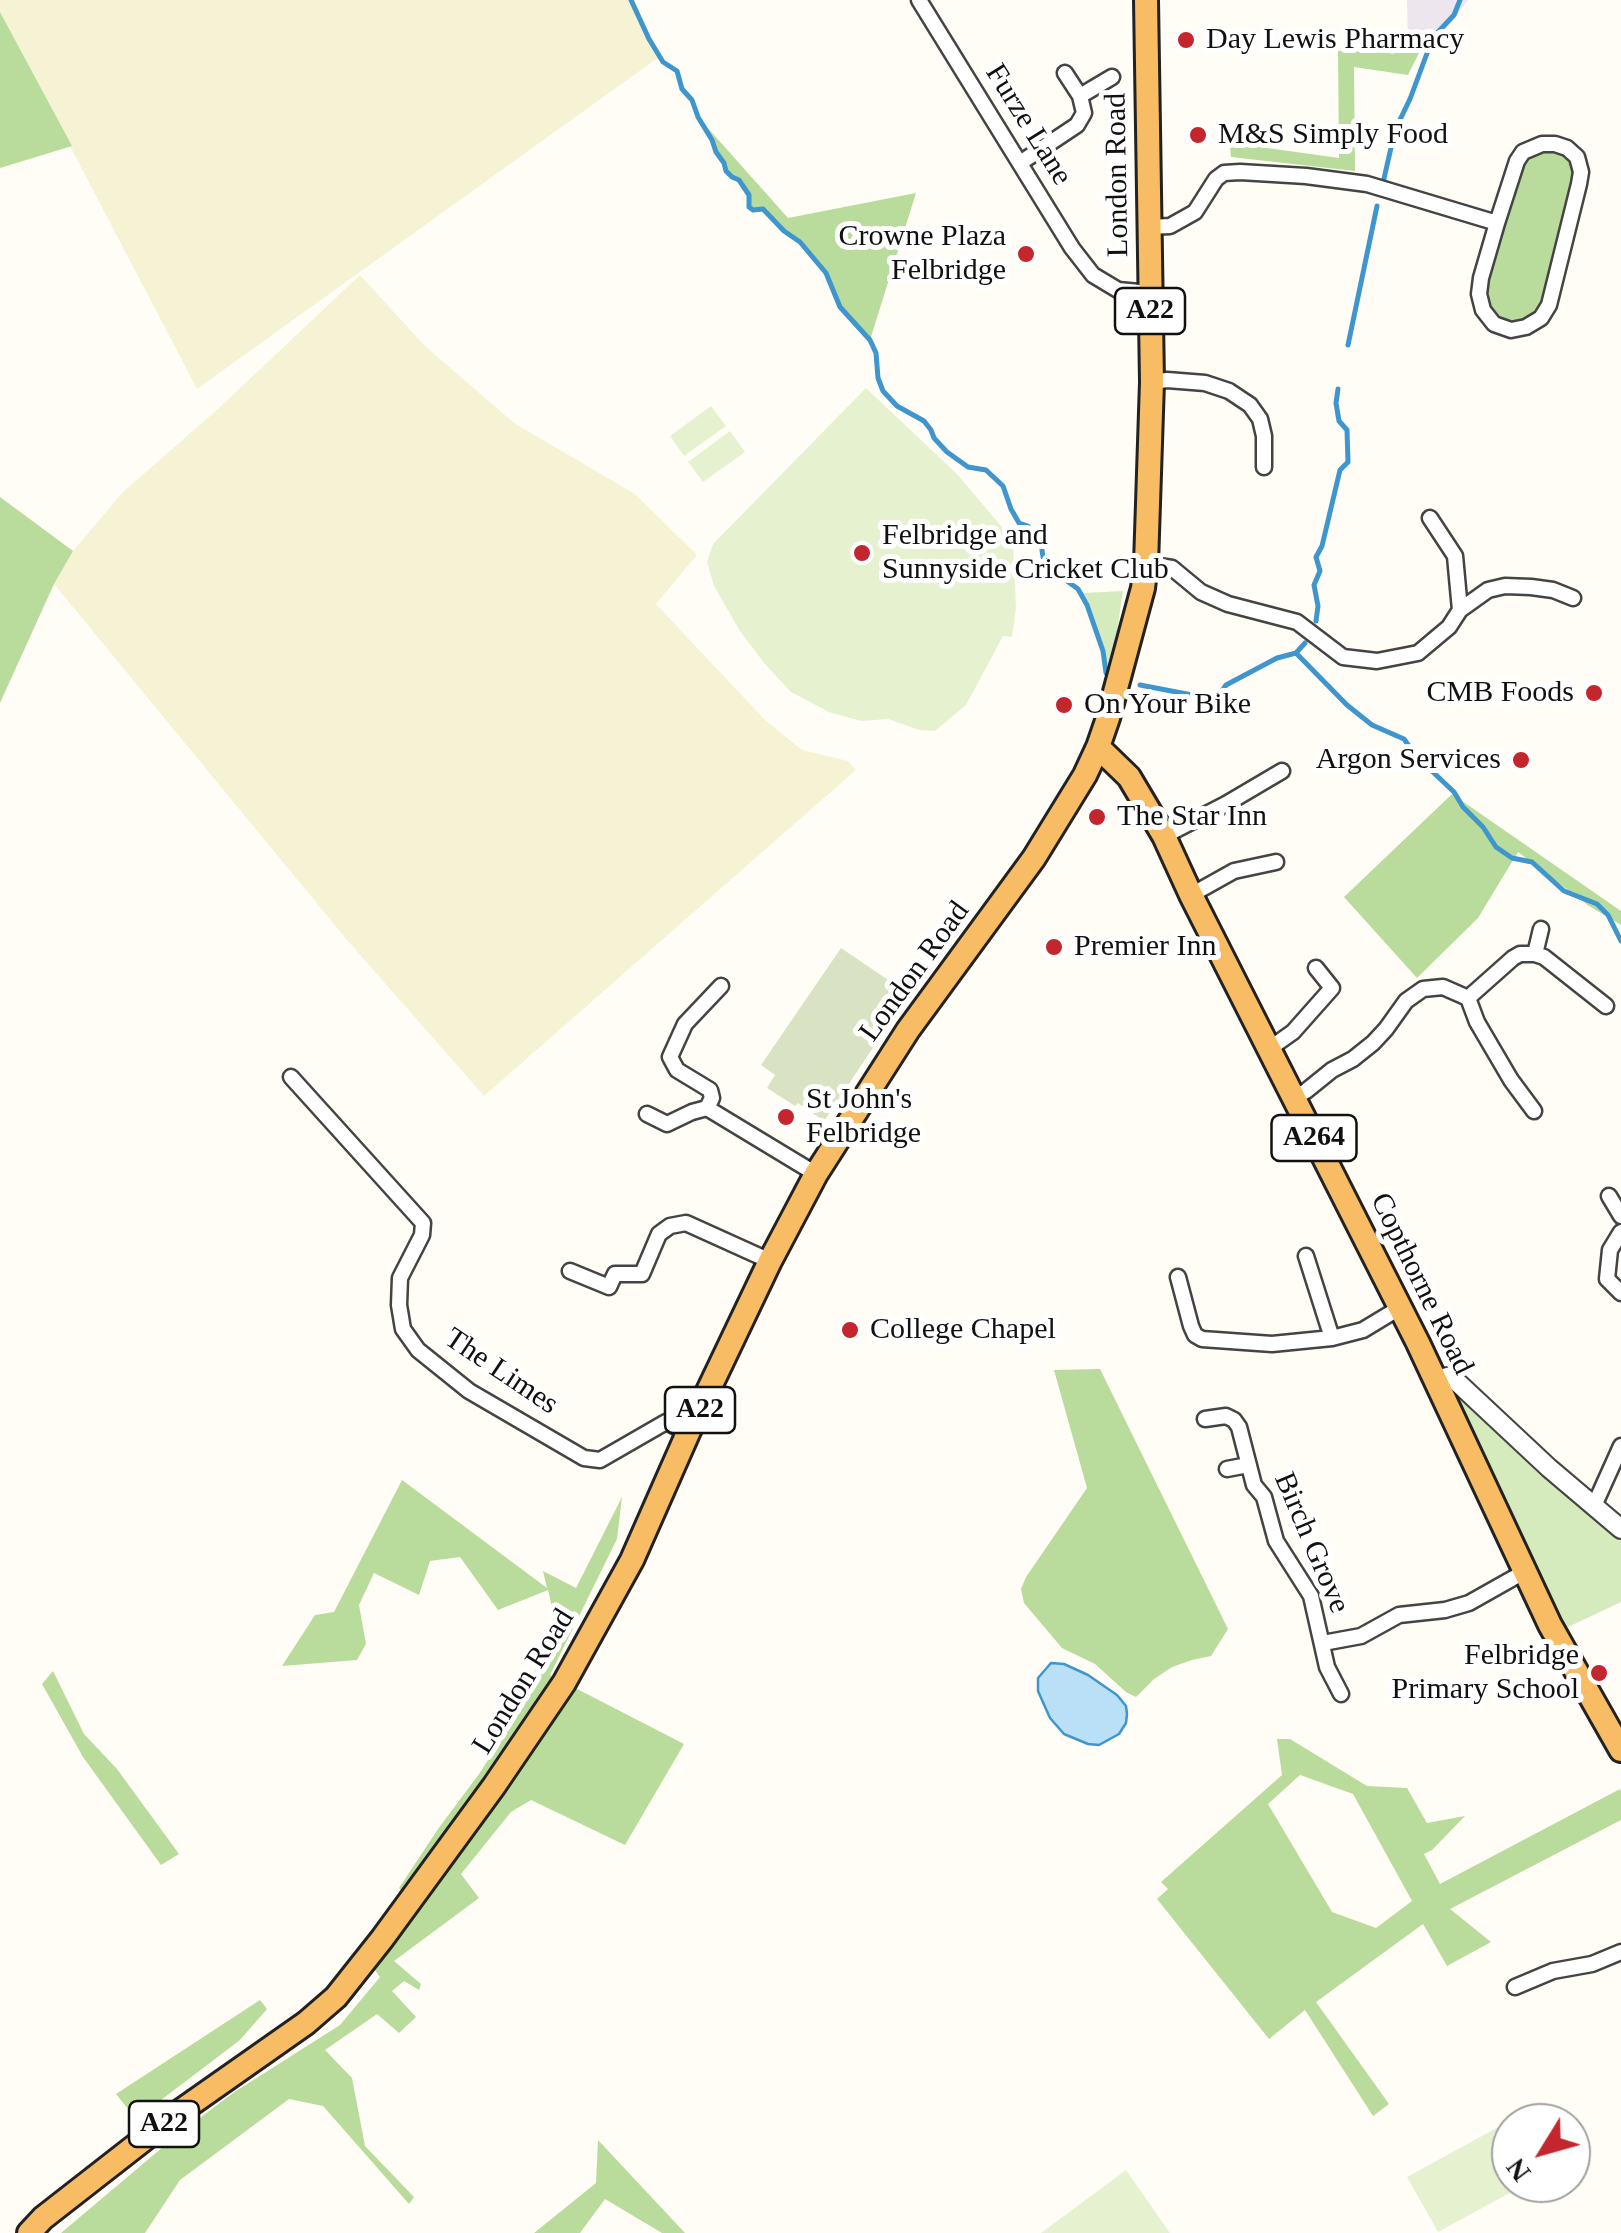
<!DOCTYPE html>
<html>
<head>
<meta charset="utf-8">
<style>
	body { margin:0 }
	#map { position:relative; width:1621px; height:2233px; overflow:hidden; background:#fffdf5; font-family:"Times New Roman",serif }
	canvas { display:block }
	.north { position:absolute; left:1491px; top:2103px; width:100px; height:100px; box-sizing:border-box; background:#fff; border:2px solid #a0a0a0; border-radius:50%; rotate:233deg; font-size:28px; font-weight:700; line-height:40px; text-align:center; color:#111 }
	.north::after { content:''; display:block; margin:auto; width:35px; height:45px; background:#c4262e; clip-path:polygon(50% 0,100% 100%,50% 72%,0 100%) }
</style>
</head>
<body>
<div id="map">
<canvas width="1621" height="2233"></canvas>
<div class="north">N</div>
</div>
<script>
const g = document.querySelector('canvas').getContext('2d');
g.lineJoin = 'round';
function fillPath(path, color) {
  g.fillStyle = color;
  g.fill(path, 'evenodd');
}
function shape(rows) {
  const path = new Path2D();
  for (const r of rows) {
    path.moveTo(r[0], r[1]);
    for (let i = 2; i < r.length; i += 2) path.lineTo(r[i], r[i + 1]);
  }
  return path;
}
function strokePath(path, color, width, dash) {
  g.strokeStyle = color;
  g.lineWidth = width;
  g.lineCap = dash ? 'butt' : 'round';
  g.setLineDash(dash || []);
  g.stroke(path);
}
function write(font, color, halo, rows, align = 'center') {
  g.font = font + ' "Times New Roman",serif';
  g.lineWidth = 10;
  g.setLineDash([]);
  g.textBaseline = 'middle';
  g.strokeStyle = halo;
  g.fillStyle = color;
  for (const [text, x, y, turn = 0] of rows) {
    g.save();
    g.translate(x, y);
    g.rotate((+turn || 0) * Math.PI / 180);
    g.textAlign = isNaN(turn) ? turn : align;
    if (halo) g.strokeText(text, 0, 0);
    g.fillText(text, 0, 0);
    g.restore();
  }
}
const industrial = shape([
	[1407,0,1468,0,1437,41,1408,46]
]);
const farmland = shape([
	[0,0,635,0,640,19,659,57,197,389,0,12],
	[360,275,424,345,514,423,635,494,697,555,656,604,766,721,802,750,848,761,856,770,484,1096,347,940,54,584,73,551,123,492,219,408]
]);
const green = shape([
	[1123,591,1117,631,1107,667,1105,650,1083,593],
	[1461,1396,1547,1475,1621,1538,1621,1602,1566,1628,1561,1616,1556,1617,1457,1399]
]);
const forest = shape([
	[0,12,72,146,0,168],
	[1424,43,1408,75,1354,67,1355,171,1231,157,1230,147,1260,147,1339,158,1338,51,1385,47,1387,52,1392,54,1397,52,1399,47],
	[698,117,788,218,916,193,870,340,840,307,826,273,800,242,784,231,763,209,753,210,749,207,749,194,739,180,732,177,726,171],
	[1553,149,1565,154,1574,165,1576,175,1543,306,1529,321,1509,324,1499,319,1489,309,1485,295,1486,283,1521,162,1532,153],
	[0,497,73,551,54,584,0,703],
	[1452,794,1621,911,1621,925,1589,906,1518,852,1478,918,1417,978,1344,897],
	[1100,1369,1228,1629,1211,1656,1192,1660,1172,1667,1154,1679,1136,1697,1126,1692,1095,1664,1062,1648,1024,1603,1021,1589,1026,1577,1087,1488,1054,1370],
	[402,1480,547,1588,543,1571,576,1588,622,1497,617,1539,550,1675,684,1744,625,1845,531,1800,511,1812,461,1874,479,1898,394,1961,421,1984,419,1990,404,1981,392,1991,416,2017,399,2033,377,2014,325,2050,352,2078,365,2146,414,2197,409,2204,323,2106,289,2099,180,2180,145,2233,61,2233,176,2136,233,2093,340,2025,380,1977,375,1970,415,1910,399,1888,438,1829,479,1774,497,1746,535,1671,556,1624,548,1590,498,1610,460,1557,430,1561,419,1595,374,1573,359,1605,366,1644,357,1660,282,1666,315,1615,334,1612],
	[53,1671,84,1734,117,1769,179,1854,161,1865,83,1757,42,1684],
	[1277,1739,1290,1739,1367,1786,1407,1788,1427,1823,1465,1816,1432,1850,1424,1854,1440,1884,1620,1789,1621,1792,1621,1820,1450,1909,1491,1942,1447,1966,1423,1924,1316,2002,1389,2104,1373,2116,1305,2010,1269,2039,1157,1899,1168,1889,1161,1882,1282,1775],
	[1300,1775,1353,1794,1412,1901,1376,1928,1332,1912,1268,1804],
	[260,2000,267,2009,240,2040,136,2119,116,2094],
	[598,2140,685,2233,662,2233,605,2199,580,2233,534,2233,596,2183]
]);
const cemetery = shape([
	[841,948,909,994,824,1121,798,1103,795,1106,767,1088,775,1075,761,1065]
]);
const pitch = shape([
	[866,388,957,474,1013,540,1016,608,1012,637,1003,636,966,705,935,731,919,730,888,719,861,721,829,712,791,692,764,663,740,631,714,586,707,562,713,544],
	[711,406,726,426,684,456,670,436],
	[730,431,745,452,703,482,688,462],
	[1513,2119,1516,2123,1511,2123,1511,2183,1528,2183,1438,2232,1407,2177],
	[1126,2170,1170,2233,1041,2233]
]);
const water = shape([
	[1051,1663,1064,1664,1088,1675,1117,1695,1126,1706,1127,1714,1126,1723,1119,1734,1099,1745,1088,1744,1064,1734,1050,1718,1038,1691,1038,1678,1051,1663]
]);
const stream = shape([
	[631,0,649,39,663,62,677,71,682,89,692,100,698,117,712,140,716,152,724,163,726,171,732,177,739,180,749,195,749,207,753,210,763,209,784,231,800,242,826,273,840,307,870,340,876,353,878,378,883,391,897,406,924,421,931,430,934,438,947,452,968,467,986,470,1003,486,1011,509,1019,523,1028,526,1041,543,1043,557,1053,571,1078,589,1087,605,1103,651,1106,673],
	[1383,183,1395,130,1410,99,1429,48,1438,32,1454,15,1460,0],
	[1348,345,1377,206],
	[1316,621,1318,606,1314,585,1320,571,1316,557,1322,546,1340,470,1348,462,1347,430,1339,421,1336,403,1338,389],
	[1305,643,1296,653,1347,705,1372,725,1404,739,1416,756,1454,792,1463,807,1483,827,1496,847,1512,858,1532,862,1564,891,1597,904,1608,915,1621,941],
	[1140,685,1213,699,1220,694,1226,685,1277,658,1296,653]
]);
const minor = shape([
	[919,0,1072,248,1093,275,1118,290,1150,293],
	[1080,96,1112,77],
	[1020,163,1077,125,1084,113,1080,96,1065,73],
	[1149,227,1170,226,1195,212,1216,179,1224,173,1240,172,1306,176,1367,184,1497,223,1517,161,1523,152,1542,144,1555,144,1567,148,1577,157,1581,172,1579,184,1549,305,1541,318,1526,327,1511,330,1494,324,1483,310,1479,294,1481,278,1497,223],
	[1152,382,1167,380,1205,383,1229,391,1250,405,1260,419,1264,436,1264,467],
	[1430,518,1455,556,1460,610],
	[1146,564,1172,568,1201,592,1228,604,1297,622,1343,657,1377,661,1418,653,1449,627,1460,610,1488,590,1505,586,1531,587,1553,590,1573,598],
	[1164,836,1226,804,1282,771],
	[1191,895,1234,871,1276,862],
	[1535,954,1541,929],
	[1468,998,1513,958,1520,954,1535,954,1544,957,1606,1006],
	[1269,1049,1293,1032,1332,988,1316,968],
	[291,1077,423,1223,422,1235,400,1278,399,1305,403,1329,418,1350,469,1391,584,1458,600,1460,666,1422,688,1433],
	[1294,1098,1306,1091,1332,1070,1353,1059,1373,1043,1386,1029,1406,1001,1423,989,1443,987,1468,998,1477,1022,1511,1080,1534,1111],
	[707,1108,712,1098,710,1090,677,1070,670,1057,685,1024,721,986],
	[647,1114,667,1124,692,1112,707,1108,816,1174],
	[1609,1196,1621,1216],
	[1621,1232,1610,1250,1607,1279,1621,1293],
	[1306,1256,1332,1338],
	[570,1271,609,1287,615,1274,642,1274,659,1234,670,1226,686,1223,770,1261],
	[1178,1277,1191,1326,1195,1335,1202,1339,1272,1344,1332,1338,1363,1330,1401,1307],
	[1205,1419,1226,1416,1234,1420,1239,1427,1254,1485,1264,1497,1276,1541,1311,1596,1327,1667,1341,1694],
	[1227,1469,1248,1465],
	[1594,1506,1621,1446],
	[1323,1643,1361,1636,1399,1615,1445,1610,1469,1603,1524,1572],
	[1515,1987,1553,1971,1592,1964,1621,1952]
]);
const tertiary = shape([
	[1436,1381,1447,1377,1456,1381,1549,1468,1621,1529]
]);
const trunk = shape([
	[1098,747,1129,777,1164,836,1191,895,1418,1343,1550,1625,1621,1750],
	[29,2233,43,2218,175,2115,306,2023,336,1997,382,1939,494,1786,564,1683,632,1560,688,1433,770,1261,816,1174,908,1030,1034,858,1085,775,1098,747,1108,718,1143,588,1146,564,1152,382,1146,0]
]);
const markers = [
	[1186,40,10,"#c4262e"],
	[1198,135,10,"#c4262e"],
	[1026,254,10,"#c4262e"],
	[862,553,10,"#c4262e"],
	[1594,693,10,"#c4262e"],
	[1064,705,10,"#c4262e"],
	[1521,760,10,"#c4262e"],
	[1097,817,10,"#c4262e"],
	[1054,947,10,"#c4262e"],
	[786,1117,10,"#c4262e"],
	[850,1330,10,"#c4262e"],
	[1599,1673,10,"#c4262e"]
];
const shields = [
	[1150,311,70],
	[1314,1138,85],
	[700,1410,70],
	[164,2124,70]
];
const shieldNames = [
	["A22",1150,311],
	["A264",1314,1138],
	["A22",700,1410],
	["A22",164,2124]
];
const poiNames = [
	["Day Lewis Pharmacy",1206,40],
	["M&S Simply Food",1218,135],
	["Crowne Plaza",1006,237,"right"],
	["Felbridge",1006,271,"right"],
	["Felbridge and",882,536],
	["Sunnyside Cricket Club",882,570],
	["CMB Foods",1574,693,"right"],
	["On Your Bike",1084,705],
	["Argon Services",1501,760,"right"],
	["The Star Inn",1117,817],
	["Premier Inn",1074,947],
	["St John's",806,1100],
	["Felbridge",806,1134],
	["College Chapel",870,1330],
	["Felbridge",1579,1656,"right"],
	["Primary School",1579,1690,"right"]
];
const streetNames = [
	["Furze Lane",1028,125,58],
	["London Road",1118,175,-91],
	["London Road",915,972,-54],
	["Copthorne Road",1421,1284,64],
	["The Limes",501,1372,34],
	["Birch Grove",1311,1543,67],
	["London Road",524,1682,-58]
];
fillPath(industrial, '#eee6ef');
fillPath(farmland, '#f6f3d4');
fillPath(green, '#d5ebbd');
fillPath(forest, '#b9dc9c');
fillPath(cemetery, '#d9e3c4');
fillPath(pitch, '#e6f2cf');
fillPath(water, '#b9e0f7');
strokePath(water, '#3f96cf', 2.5);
strokePath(stream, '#3f96cf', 5);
strokePath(minor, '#444', 19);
strokePath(tertiary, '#444', 22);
strokePath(trunk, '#222', 28);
strokePath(minor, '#fff', 14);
strokePath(tertiary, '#fff', 18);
strokePath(trunk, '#f7bc64', 22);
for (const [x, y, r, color] of markers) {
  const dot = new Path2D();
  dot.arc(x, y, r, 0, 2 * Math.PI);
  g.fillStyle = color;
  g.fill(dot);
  strokePath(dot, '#fff', 4);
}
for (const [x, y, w] of shields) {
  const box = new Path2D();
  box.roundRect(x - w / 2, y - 23, w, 46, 8);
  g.fillStyle = '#fff';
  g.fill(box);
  strokePath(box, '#111', 2.5);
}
write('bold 28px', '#111', null, shieldNames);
write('30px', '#111', '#fff', poiNames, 'left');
write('30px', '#111', '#fff', streetNames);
</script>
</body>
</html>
